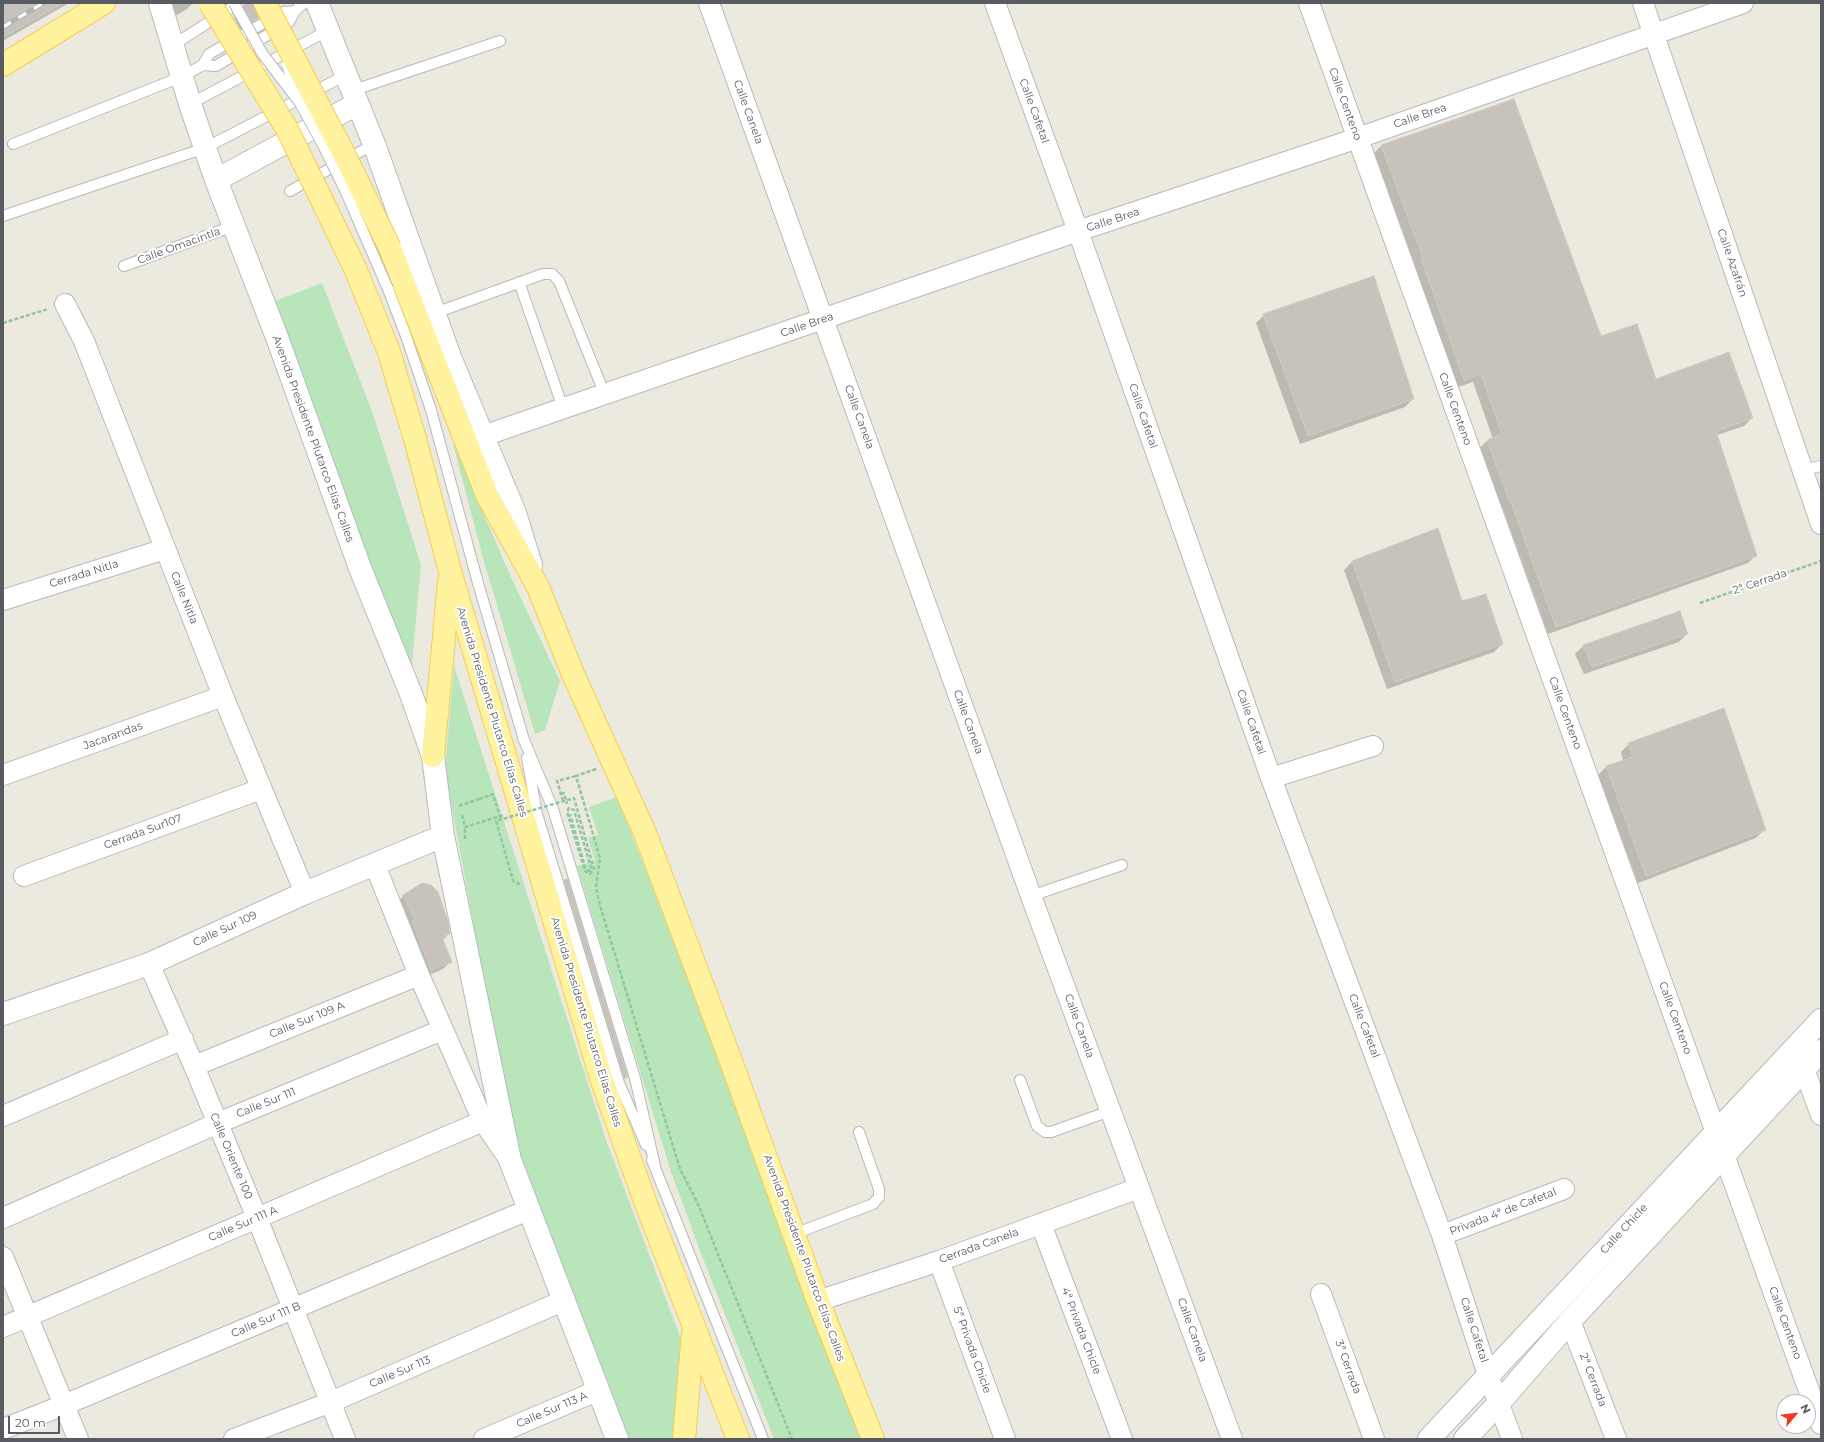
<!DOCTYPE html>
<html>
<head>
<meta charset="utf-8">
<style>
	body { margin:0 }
	#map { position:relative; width:1824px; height:1442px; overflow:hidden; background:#ece9de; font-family:Montserrat,sans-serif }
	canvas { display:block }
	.frame { position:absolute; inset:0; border:4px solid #585b61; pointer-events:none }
	.north { position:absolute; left:1776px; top:1394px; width:40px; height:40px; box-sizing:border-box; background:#fff; border:1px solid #bcbdc0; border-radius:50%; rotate:62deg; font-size:11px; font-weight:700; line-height:16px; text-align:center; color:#585b61 }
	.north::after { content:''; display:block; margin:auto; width:14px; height:18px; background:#f03920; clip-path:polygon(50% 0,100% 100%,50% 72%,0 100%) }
	.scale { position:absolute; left:8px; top:1416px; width:52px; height:18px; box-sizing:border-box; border:2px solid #585b61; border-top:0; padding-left:5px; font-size:12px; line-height:14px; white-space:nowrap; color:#585b61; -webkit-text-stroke:3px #fff; paint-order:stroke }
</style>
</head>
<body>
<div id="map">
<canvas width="1824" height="1442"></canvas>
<div class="frame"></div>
<div class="north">N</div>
<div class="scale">20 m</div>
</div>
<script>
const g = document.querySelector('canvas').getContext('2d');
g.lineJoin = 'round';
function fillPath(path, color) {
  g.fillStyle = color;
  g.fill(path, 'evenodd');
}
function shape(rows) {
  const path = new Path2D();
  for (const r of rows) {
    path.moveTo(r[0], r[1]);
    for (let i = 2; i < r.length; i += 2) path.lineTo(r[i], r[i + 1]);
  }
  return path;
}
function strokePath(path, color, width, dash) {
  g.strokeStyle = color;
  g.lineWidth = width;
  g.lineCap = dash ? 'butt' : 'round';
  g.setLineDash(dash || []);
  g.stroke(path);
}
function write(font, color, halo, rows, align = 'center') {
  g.font = font + ' Montserrat,sans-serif';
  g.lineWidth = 4;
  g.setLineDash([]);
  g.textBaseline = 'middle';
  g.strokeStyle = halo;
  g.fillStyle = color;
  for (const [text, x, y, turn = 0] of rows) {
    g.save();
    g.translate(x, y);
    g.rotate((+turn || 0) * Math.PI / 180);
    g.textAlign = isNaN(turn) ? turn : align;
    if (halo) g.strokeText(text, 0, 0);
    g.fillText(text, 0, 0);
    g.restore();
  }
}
const green = shape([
	[322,283,373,414,421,565,410,685,270,303],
	[452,440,510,575,560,681,545,730,535,734,483,558],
	[454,666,606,1140,684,1347,672,1439,624,1439,516,1155,445,770],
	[617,797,649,878,867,1439,774,1439,702,1256,671,1172,577,866,595,861,588,838,598,835,589,807]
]);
const shadow = shape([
	[3,3,69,3,3,41],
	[161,3,193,3,187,9,170,19],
	[220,3,252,3,258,18,242,32,234,18,236,14,234,10,222,7],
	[1382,145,1600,337,1656,380,1752,418,1744,426,1717,435,1756,555,1748,563,1548,634,1503,509,1501,510,1479,449,1487,441,1493,439,1473,382,1455,388,1414,267,1415,266,1374,153],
	[1264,315,1413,399,1405,407,1300,444,1256,323],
	[1437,530,1462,602,1502,644,1494,652,1387,689,1344,570,1352,562],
	[1687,634,1679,642,1584,674,1575,654,1583,646],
	[1629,744,1764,830,1756,838,1638,883,1598,775,1606,767,1623,761,1621,752],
	[565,881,627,1077,622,1080,562,884],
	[404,895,449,933,442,941,450,962,443,969,424,977,397,903]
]);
const building = shape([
	[3,3,63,3,3,37,3,3],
	[245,3,253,3,259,18,252,22,244,7,245,3],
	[1514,99,1601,336,1637,324,1656,379,1729,352,1753,418,1716,431,1757,556,1556,627,1511,502,1510,502,1487,440,1502,434,1481,374,1464,380,1421,258,1423,258,1381,145,1514,99],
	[1374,276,1414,399,1308,436,1263,314,1374,276],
	[1438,528,1462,601,1486,594,1503,644,1395,682,1352,561,1438,528],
	[1680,611,1688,634,1592,667,1583,645,1680,611],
	[1724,708,1766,830,1646,876,1606,766,1633,757,1628,743,1724,708],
	[568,879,628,1077,624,1079,564,880,568,879],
	[422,883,431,885,438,892,448,921,450,934,442,937,452,962,431,970,412,921,415,920,403,895,422,883]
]);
const path = shape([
	[3,323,48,309],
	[1700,603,1821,561],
	[596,769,576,776,600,858,596,886,599,902,680,1169,698,1204,792,1439],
	[561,794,564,793,567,804],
	[459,806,479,799],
	[462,815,465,827,504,815],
	[465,839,465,827]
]);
const lane = shape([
	[173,45,239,3],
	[203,65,209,54,283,12,295,11],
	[351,91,500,41],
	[190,104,327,31],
	[13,144,181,77,203,65,216,66,289,22,295,11,304,3],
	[290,191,374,144],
	[3,216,205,148,346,75],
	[124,266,233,226],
	[519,282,563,408],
	[388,289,406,336,431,410,478,583,524,740,553,809,635,1078,655,1166],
	[435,313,543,274,552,274,559,281,605,395],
	[1802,470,1821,466],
	[527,758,537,814,619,1083,646,1145],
	[1031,896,1122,865],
	[1020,1080,1037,1126,1045,1132,1051,1132,1110,1111],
	[652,1160,763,1439],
	[794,1234,873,1204,879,1197,879,1189,859,1132]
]);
const street = shape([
	[709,3,1031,896,1232,1439],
	[995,3,1078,231,1271,778,1442,1235,1488,1375,1512,1439],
	[1309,3,1821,1424],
	[1643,3,1821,524],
	[65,304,84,341,223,696,305,893],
	[483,436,1078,231,1358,138,1743,3],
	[3,600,165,549],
	[3,775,223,696],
	[1271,778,1373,746],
	[375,865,419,975,483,1121,509,1159],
	[24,876,261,789],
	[149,964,194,1066,257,1218,345,1439],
	[194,1066,419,975],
	[1804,1069,1821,1115],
	[3,1116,183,1039],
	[3,1218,218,1123,442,1030],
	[1041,1224,1122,1439],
	[1442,1235,1564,1189],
	[3,1257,78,1439],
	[939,1261,1005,1439],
	[1321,1294,1374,1439],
	[818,1301,939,1261,1139,1188],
	[1570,1321,1616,1439],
	[3,1327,483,1121],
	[3,1429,64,1405,528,1210],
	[234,1439,331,1402,565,1300],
	[484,1439,599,1390]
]);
const secondary = shape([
	[160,3,190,104,216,180,278,340,360,568,411,694,433,756,443,836,510,1160,617,1439],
	[317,3,374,144,450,357,515,513,531,565],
	[216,180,357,104],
	[3,1014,149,964,305,893,443,836],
	[1429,1439,1821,1020],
	[1465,1439,1499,1403,1570,1321,1821,1051]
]);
const primary = shape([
	[3,65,104,3],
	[390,248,487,495,538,587,573,674,645,833,732,1064,818,1301,873,1439],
	[355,268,389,352,415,439,450,571,601,1078,646,1204,738,1439],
	[433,756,449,582],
	[684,1439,693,1333]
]);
const rail = shape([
	[3,27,43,3]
]);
const pathBridge = shape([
	[479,799,493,794,501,820],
	[563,801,557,781,576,776],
	[520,884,514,882,513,880,496,821,574,798,594,869,590,874,585,871,567,812,569,808,574,810,591,868,590,871,586,870,570,814]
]);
const laneBridge = shape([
	[234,3,262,53,300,103,324,147,345,190,388,289],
	[287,65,297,95]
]);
const primaryBridge = shape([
	[210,3,287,129,355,268],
	[265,3,345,156,390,248]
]);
const streetNames = [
	["Calle Centeno",1345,104,70],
	["Calle Cafetal",1034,111,70],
	["Calle Canela",748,112,70],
	["Calle Brea",1420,116,-19],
	["Calle Brea",1113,220,-18],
	["Calle Omacintla",179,246,-20],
	["Calle Azafrán",1732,263,71],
	["Calle Brea",807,325,-19],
	["Calle Centeno",1455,409,70],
	["Calle Cafetal",1143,416,71],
	["Calle Canela",859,417,70],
	["Avenida Presidente Plutarco Elías Calles",313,439,70],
	["Cerrada Nitla",84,574,-17],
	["2ª Cerrada",1760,582,-19],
	["Calle Nitla",184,598,68],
	["Avenida Presidente Plutarco Elías Calles",492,712,73],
	["Calle Centeno",1565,713,70],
	["Calle Canela",968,722,70],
	["Calle Cafetal",1251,722,71],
	["Jacarandas",113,736,-20],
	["Cerrada Sur107",143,832,-20],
	["Calle Sur 109",225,929,-25],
	["Calle Centeno",1675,1018,70],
	["Calle Sur 109 A",307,1020,-22],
	["Avenida Presidente Plutarco Elías Calles",586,1022,73],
	["Calle Canela",1079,1026,70],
	["Calle Cafetal",1364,1026,69],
	["Calle Sur 111",266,1103,-22],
	["Calle Oriente 100",231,1156,67],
	["Privada 4ª de Cafetal",1503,1212,-21],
	["Calle Sur 111 A",243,1224,-23],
	["Calle Chicle",1624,1229,-47],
	["Cerrada Canela",979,1246,-20],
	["Avenida Presidente Plutarco Elías Calles",804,1258,70],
	["Calle Sur 111 B",266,1320,-23],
	["Calle Centeno",1785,1323,70],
	["Calle Canela",1192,1330,70],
	["Calle Cafetal",1474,1330,72],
	["4ª Privada Chicle",1081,1331,69],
	["5ª Privada Chicle",972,1350,70],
	["3ª Cerrada",1348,1367,70],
	["Calle Sur 113",400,1372,-23],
	["2ª Cerrada",1593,1380,69],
	["Calle Sur 113 A",552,1410,-23]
];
fillPath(green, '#b9e5bb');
fillPath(shadow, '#0003');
fillPath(building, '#c7c3bc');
strokePath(building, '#d0cbbd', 1);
strokePath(lane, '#b7b9bf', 12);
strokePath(street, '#b7b9bf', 22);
strokePath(secondary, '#b7bbc2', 24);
strokePath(primary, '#f7cd4c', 24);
strokePath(path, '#92c6a2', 2.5, [4, 2]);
strokePath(lane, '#fff', 10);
strokePath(street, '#fff', 20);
strokePath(secondary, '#fff', 22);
strokePath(primary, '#fff3a0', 22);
strokePath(rail, '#b1b2b2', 4.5);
strokePath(rail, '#fff', 3, [9]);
strokePath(laneBridge, '#b7b9bf', 12, []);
strokePath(primaryBridge, '#f7cd4c', 24, []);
strokePath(pathBridge, '#92c6a2', 2.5, [4, 2]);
strokePath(laneBridge, '#fff', 10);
strokePath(primaryBridge, '#fff3a0', 22);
write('11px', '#585b61', '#fff', streetNames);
</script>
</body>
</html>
